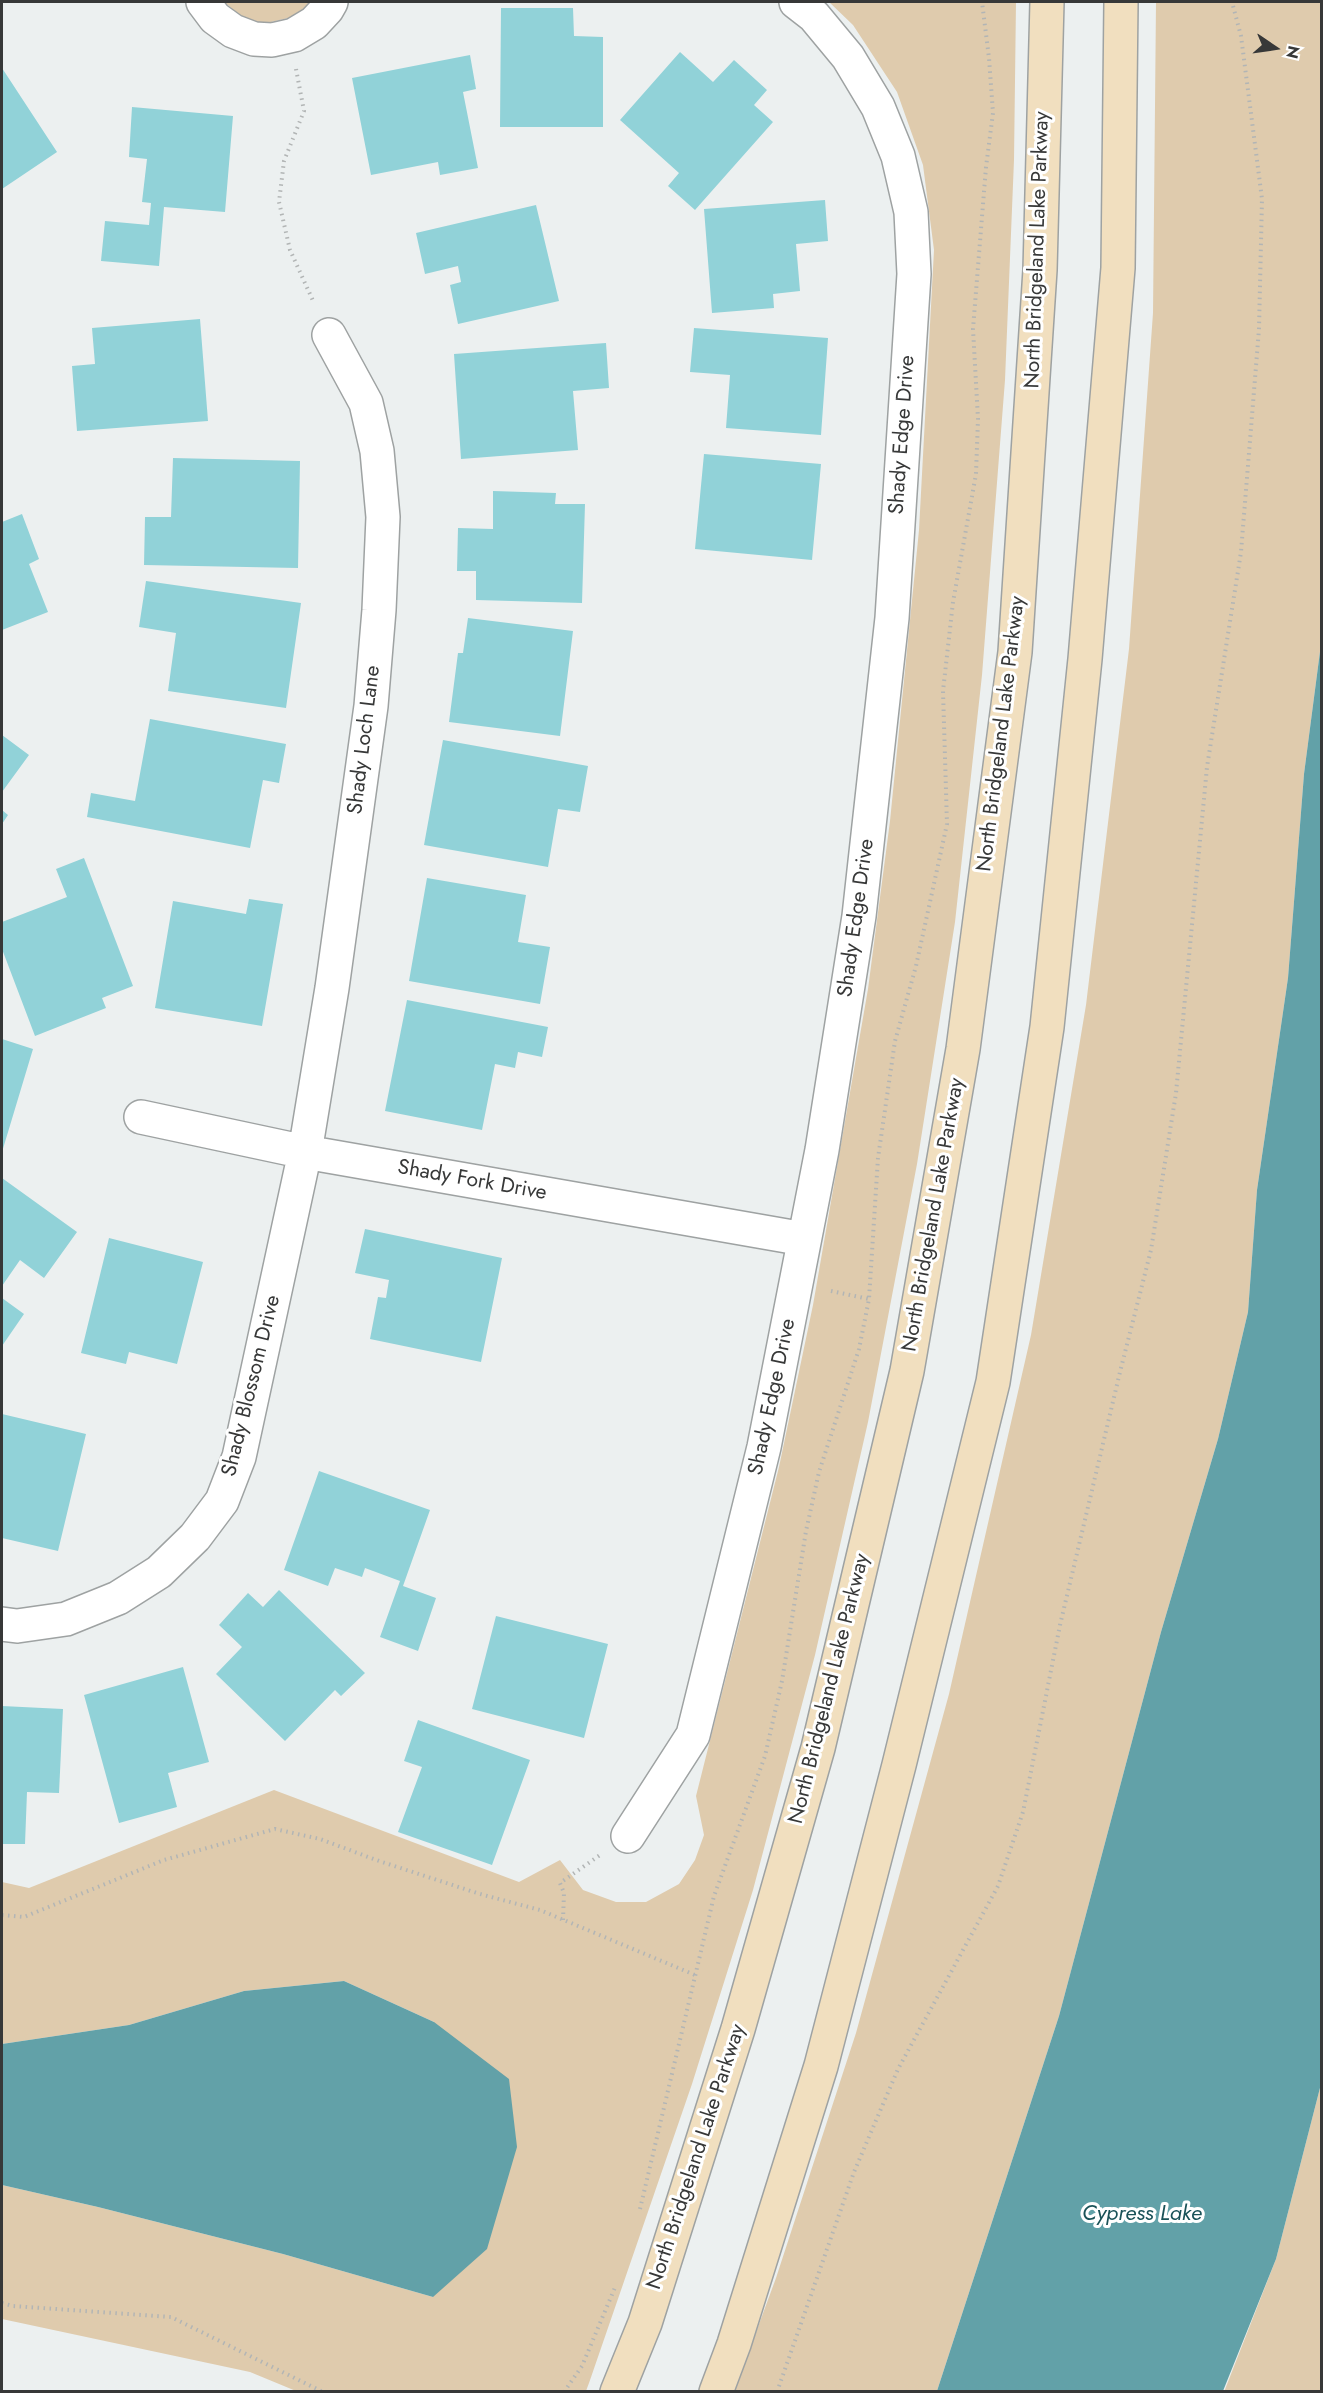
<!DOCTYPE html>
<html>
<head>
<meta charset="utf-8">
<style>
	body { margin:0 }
	#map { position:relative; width:1323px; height:2393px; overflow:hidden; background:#ecf0f0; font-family:Jost,sans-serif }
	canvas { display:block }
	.frame { position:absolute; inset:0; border:3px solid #373838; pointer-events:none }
	.north { position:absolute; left:1245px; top:18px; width:60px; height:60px; -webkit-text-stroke:4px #fff; paint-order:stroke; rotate:103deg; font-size:16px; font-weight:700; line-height:24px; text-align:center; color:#373838 }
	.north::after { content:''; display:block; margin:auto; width:21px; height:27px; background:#373838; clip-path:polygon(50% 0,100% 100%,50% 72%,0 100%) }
</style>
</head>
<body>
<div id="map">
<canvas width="1323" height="2393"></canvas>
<div class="frame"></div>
<div class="north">N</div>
</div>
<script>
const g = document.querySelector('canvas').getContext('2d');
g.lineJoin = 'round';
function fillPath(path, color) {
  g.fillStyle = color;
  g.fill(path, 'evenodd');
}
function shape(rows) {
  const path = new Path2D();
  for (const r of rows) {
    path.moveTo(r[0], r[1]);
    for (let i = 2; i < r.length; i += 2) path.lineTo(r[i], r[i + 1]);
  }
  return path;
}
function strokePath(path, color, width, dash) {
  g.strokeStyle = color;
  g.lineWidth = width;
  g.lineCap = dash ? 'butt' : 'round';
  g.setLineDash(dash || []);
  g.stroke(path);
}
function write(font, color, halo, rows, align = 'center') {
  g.font = font + ' Jost,sans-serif';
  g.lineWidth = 6;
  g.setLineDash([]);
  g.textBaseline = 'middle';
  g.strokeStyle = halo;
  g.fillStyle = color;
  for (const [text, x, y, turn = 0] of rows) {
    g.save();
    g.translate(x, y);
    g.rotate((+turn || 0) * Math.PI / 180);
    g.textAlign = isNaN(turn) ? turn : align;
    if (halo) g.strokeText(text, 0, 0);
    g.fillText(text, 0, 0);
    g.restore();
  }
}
const green = shape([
	[224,2,311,2,303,10,288,18,271,22,257,22,241,16],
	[829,2,1016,2,1014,160,1005,380,982,675,955,922,917,1164,868,1422,815,1655,753,1890,692,2084,589,2383,586,2391,296,2391,250,2372,2,2319,2,2185,98,2207,283,2254,433,2297,434,2022,344,1981,244,1991,129,2025,2,2044,2,1882,29,1888,274,1790,519,1882,560,1860,583,1890,616,1902,646,1902,679,1884,695,1860,704,1835,696,1796,779,1467,813,1305,868,989,890,821,919,530,934,250,923,165,897,92,853,25],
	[1156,2,1321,2,1321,644,1304,774,1288,978,1257,1190,1248,1312,1218,1439,1161,1632,1059,2016,937,2391,734,2392,776,2278,856,2033,949,1694,1031,1335,1086,1005,1129,649,1153,313],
	[1321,2084,1321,2391,1224,2392,1276,2259]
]);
const water = shape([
	[1321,644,1321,2084,1276,2259,1223,2391,937,2391,1059,2016,1161,1632,1218,1439,1248,1312,1257,1190,1288,978,1304,774],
	[344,1981,434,2022,509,2079,517,2147,487,2249,433,2297,283,2254,98,2207,2,2185,2,2044,129,2025,244,1991]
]);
const building = shape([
	[501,8,573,8,574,36,603,37,603,127,500,127],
	[680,52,713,82,734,60,767,90,754,105,773,122,695,210,668,186,679,173,620,120],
	[470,55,476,89,463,92,478,168,440,175,438,162,371,175,352,78],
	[2,68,57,152,2,189],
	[132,107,233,116,225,212,164,207,159,266,101,261,105,221,149,225,151,203,142,202,147,159,129,157],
	[825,200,828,241,796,244,800,291,773,294,774,308,712,313,704,209],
	[536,205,559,301,458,324,450,285,461,282,458,266,425,274,416,233],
	[200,319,208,421,77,431,72,366,95,364,92,328],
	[694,328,828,338,821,435,726,428,730,375,690,372],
	[606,343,609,388,573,391,578,450,461,459,454,354],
	[704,454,821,464,812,560,695,549],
	[173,458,300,461,298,568,144,565,145,517,171,517],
	[493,491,556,493,555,504,585,504,582,603,476,600,476,571,457,571,458,528,493,529],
	[22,514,39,559,29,564,48,612,2,630,2,522],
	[146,581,301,603,286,708,168,691,176,633,139,627],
	[468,618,573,631,560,736,449,722,458,653,463,653],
	[150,719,286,744,279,783,263,780,250,848,87,817,91,793,135,801],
	[2,735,29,755,2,792],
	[443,740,588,766,580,812,558,809,548,867,424,845],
	[2,810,8,815,2,824],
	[84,858,133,986,102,998,106,1008,35,1036,2,949,2,922,67,897,56,869],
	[427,878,526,895,518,942,550,947,540,1004,409,981],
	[249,899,283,904,262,1026,155,1008,173,901,246,914],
	[407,1000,548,1027,542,1057,518,1052,515,1068,495,1064,482,1130,385,1111],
	[2,1039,33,1049,2,1152],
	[2,1178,77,1232,44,1278,20,1260,2,1286],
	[365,1229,502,1258,481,1362,370,1339,378,1297,386,1298,389,1280,355,1273],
	[109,1238,203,1262,177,1364,129,1352,126,1364,81,1353],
	[2,1298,24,1314,2,1346],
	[2,1414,86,1434,58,1551,2,1538],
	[319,1471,430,1510,403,1586,436,1598,418,1651,380,1637,400,1581,365,1568,362,1577,335,1568,328,1586,284,1570],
	[279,1590,365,1673,341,1696,335,1690,285,1741,216,1674,242,1647,219,1625,248,1593,263,1607],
	[496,1616,608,1644,584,1738,472,1709],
	[183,1667,209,1762,168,1773,177,1807,119,1823,84,1695],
	[2,1706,63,1709,59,1793,27,1792,25,1844,2,1844],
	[418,1720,530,1760,492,1865,398,1832,422,1767,404,1761]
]);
const path = shape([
	[296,69,304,111,284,161,279,202,290,250,314,303],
	[831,1291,869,1299],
	[2,1915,24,1917,164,1860,275,1829,320,1839,379,1861,480,1894,540,1910,695,1975],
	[563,1920,564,1893,560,1883,600,1855],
	[640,2209,714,1896,765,1756,782,1681,806,1531,819,1472,859,1349,869,1299,878,1158,895,1041,916,966,947,824,943,691,953,602,976,474,978,419,973,329,986,167,993,113,989,58,982,2],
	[2,2303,13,2306,171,2317,323,2392],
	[564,2392,582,2366,616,2285],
	[777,2392,854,2172,898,2069,998,1886,1023,1812,1060,1625,1120,1372,1151,1250,1176,1093,1207,767,1241,552,1259,329,1262,199,1241,36,1232,2]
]);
const street = shape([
	[203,2,215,18,233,31,254,39,272,40,294,35,314,23,327,9,331,2],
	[141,1117,305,1152,804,1239],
	[2,1624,17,1626,66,1619,118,1598,159,1572,195,1537,222,1501,239,1457,305,1152,332,988,371,706,379,610,383,517,377,451,366,403,329,335],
	[628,1836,693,1735,764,1447,822,1150,859,916,892,618,914,274,911,212,898,156,878,107,848,57,814,16,796,2]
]);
const secondary = shape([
	[617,2392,645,2323,738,2029,818,1748,907,1371,963,1049,1015,652,1040,270,1047,2],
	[716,2392,734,2344,821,2066,899,1765,993,1382,1047,1027,1085,659,1118,268,1121,2]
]);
const streetNames = [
	["North Bridgeland Lake Parkway",1038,250,-88],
	["Shady Edge Drive",903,435,-86],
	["North Bridgeland Lake Parkway",1002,734,-83],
	["Shady Loch Lane",365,740,-83],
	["Shady Edge Drive",857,918,-82],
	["Shady Fork Drive",472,1181,10],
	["North Bridgeland Lake Parkway",934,1215,-80],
	["Shady Blossom Drive",252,1386,-76],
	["Shady Edge Drive",773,1397,-78],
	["North Bridgeland Lake Parkway",830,1689,-76],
	["North Bridgeland Lake Parkway",697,2157,-72]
];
const waterNames = [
	["Cypress Lake",1142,2215]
];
fillPath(green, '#dfcbad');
fillPath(water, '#62a1a8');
fillPath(building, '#91d2d8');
strokePath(street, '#9ea2a2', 36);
strokePath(secondary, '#9ea2a2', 36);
strokePath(path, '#b2b5b5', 4, [1.5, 4.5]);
strokePath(street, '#fff', 33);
strokePath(secondary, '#f1dfbf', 33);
write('21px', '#373838', '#fff', streetNames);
write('italic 22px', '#1a5258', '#fff', waterNames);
</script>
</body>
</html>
